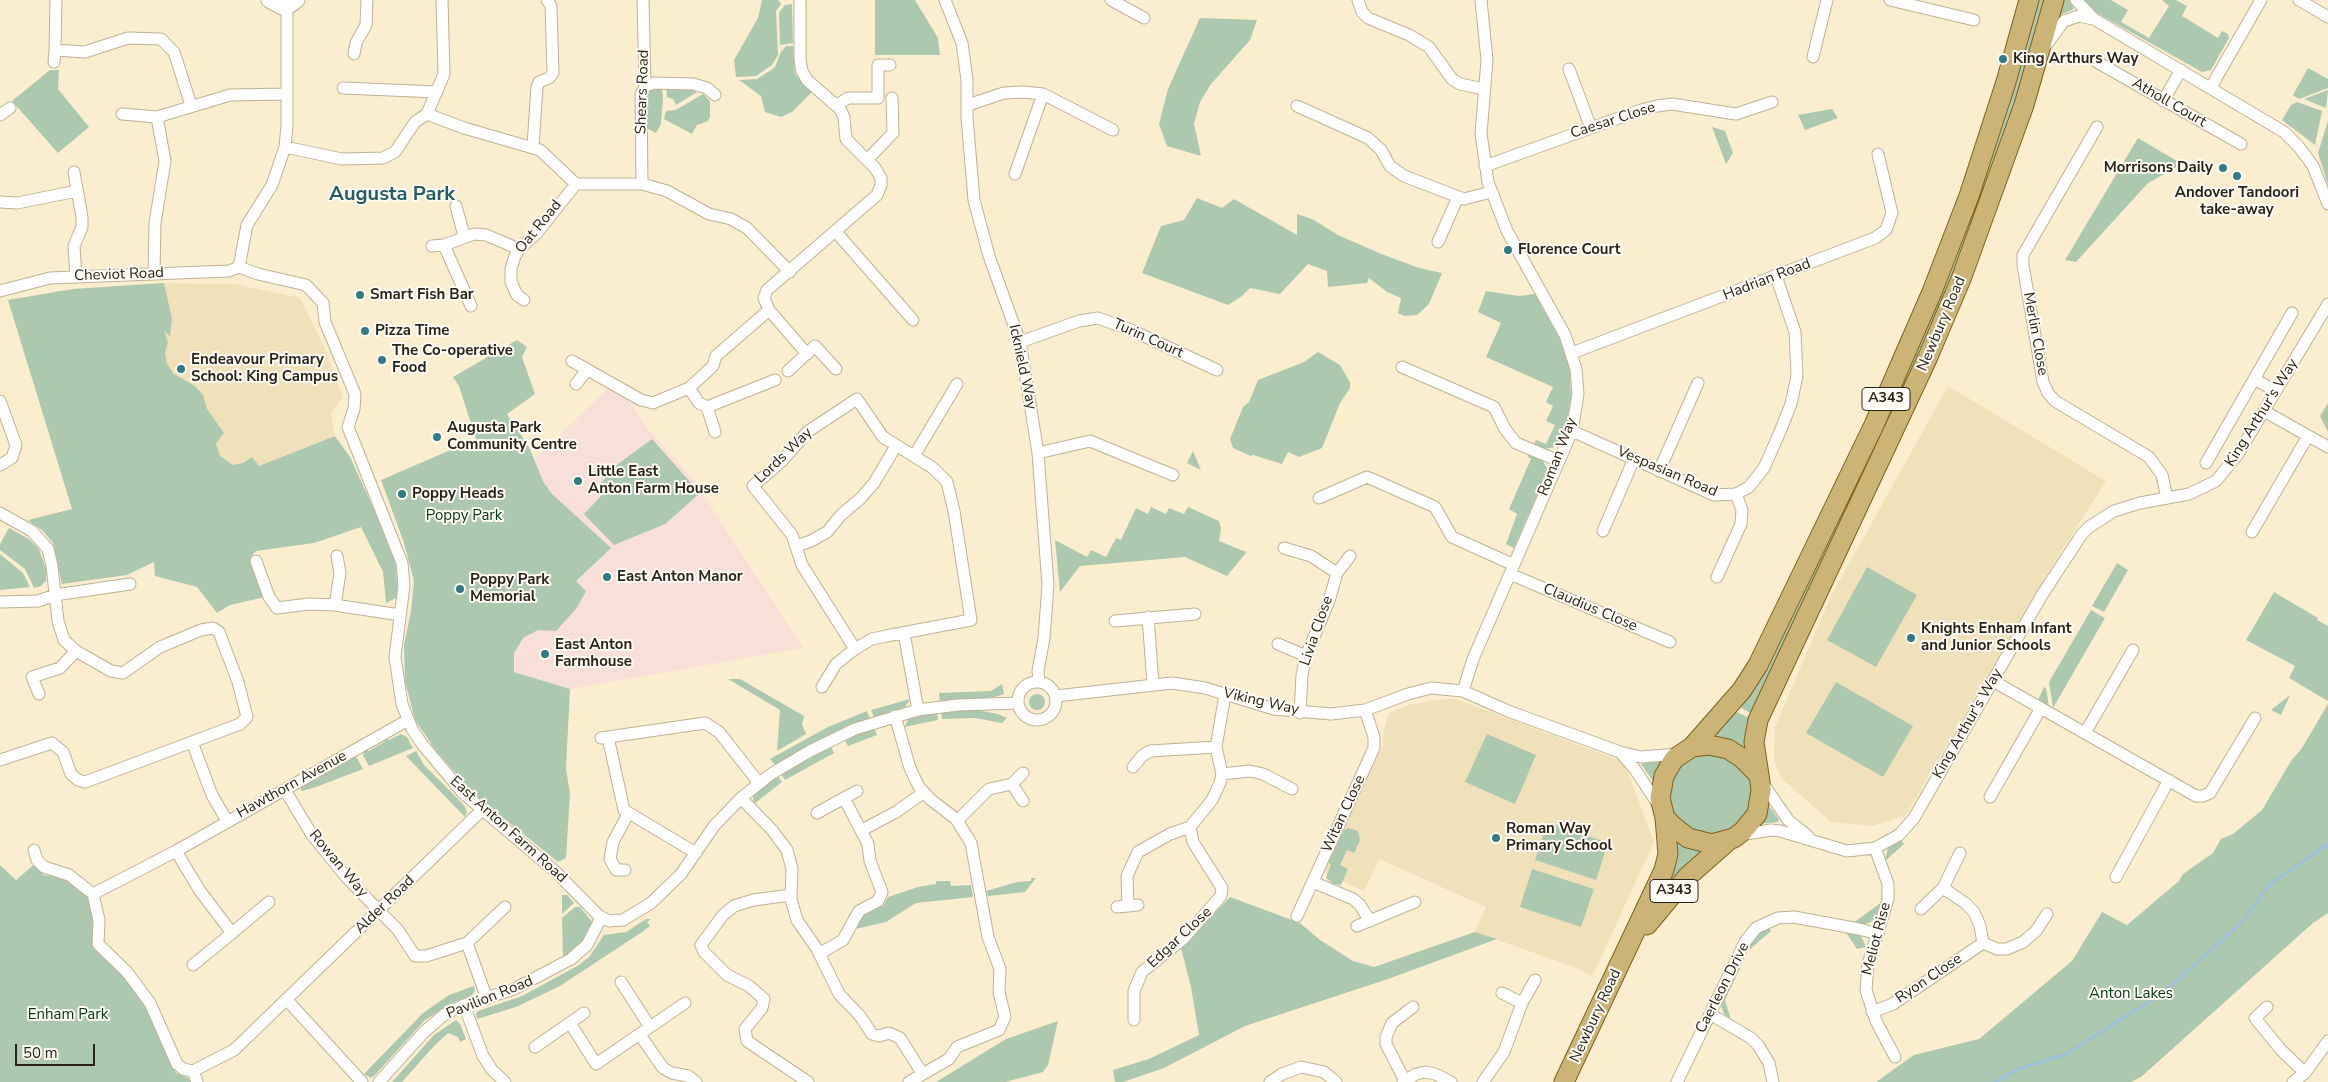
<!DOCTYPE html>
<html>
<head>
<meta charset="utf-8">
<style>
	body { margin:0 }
	#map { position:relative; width:2328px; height:1082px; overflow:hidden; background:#fbeecf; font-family:"Nunito Sans",sans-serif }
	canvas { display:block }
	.scale { position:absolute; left:15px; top:1044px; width:80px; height:22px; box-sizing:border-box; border:2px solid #292418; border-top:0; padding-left:6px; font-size:15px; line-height:18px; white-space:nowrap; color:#292418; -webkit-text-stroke:4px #fffcf6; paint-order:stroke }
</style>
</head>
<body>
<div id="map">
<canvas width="2328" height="1082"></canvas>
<div class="scale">50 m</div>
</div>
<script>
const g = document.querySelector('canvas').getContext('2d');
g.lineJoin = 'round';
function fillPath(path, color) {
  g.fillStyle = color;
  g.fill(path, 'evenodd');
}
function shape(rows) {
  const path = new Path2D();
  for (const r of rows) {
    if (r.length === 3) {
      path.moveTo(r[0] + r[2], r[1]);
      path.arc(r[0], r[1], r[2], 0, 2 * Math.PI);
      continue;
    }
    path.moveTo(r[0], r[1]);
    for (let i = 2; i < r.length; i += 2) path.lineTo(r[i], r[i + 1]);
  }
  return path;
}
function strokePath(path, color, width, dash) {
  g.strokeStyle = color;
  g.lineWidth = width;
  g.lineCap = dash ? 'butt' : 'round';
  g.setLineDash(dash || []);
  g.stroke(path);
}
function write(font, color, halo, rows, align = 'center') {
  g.font = font + ' "Nunito Sans",sans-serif';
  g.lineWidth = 4;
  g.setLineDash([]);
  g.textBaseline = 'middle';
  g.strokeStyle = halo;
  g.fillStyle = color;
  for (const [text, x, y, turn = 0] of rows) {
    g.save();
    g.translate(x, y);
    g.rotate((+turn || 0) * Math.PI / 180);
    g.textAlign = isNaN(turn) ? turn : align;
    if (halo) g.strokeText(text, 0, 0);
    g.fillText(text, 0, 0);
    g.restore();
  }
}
const commercial = shape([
	[611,385,623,392,648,429,695,482,803,648,570,689,513,672,514,653,523,638,538,630,557,514,535,459]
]);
const built = shape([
	[158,283,235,284,300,298,322,342,343,397,331,414,335,436,262,465,238,471,8,300,73,289],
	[1948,386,2106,481,2054,563,1906,815,1873,826,1831,822,1781,778,1774,760,1775,727,1830,598],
	[1453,698,1624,762,1654,842,1592,977,1577,968,1475,932,1486,907,1379,859,1364,891,1323,872,1383,746,1384,729,1389,713,1411,704]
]);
const green = shape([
	[762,0,778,0,781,4,776,11,778,55,772,65,756,76,736,77,734,60,758,18],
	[875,0,915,0,938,38,940,55,875,55],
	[2035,0,2048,0,1971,240,1754,715,1736,705,1860,469],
	[2061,0,2070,0,2074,9,2058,16],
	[2083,0,2111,0,2128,10,2121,22,2149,38,2169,6,2162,0,2176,0,2187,6,2182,16,2218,38,2222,31,2228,34,2229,38,2211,70,2202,72,2095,12],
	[792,4,793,43,780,45,779,13,785,5],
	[1200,18,1257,20,1250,40,1211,84,1200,102,1194,124,1201,156,1167,146,1159,124,1168,89],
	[786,46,793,46,795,74,812,92,792,112,781,117,765,112,761,96,739,80,757,79,771,70,775,67,781,52],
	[2308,68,2328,79,2328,88,2299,99,2293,95],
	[50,70,59,70,58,89,89,127,58,153,12,101],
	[666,87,689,88,697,92,676,105,673,99,667,97],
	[653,89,662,89,663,98,661,124,656,133,646,128,645,100,647,93],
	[2328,90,2326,108,2304,99],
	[703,94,710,101,710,117,708,121,697,125,692,134,664,119,666,111,676,110],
	[2297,102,2322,111,2315,145,2282,120,2291,105],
	[1832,109,1838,118,1805,130,1798,115],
	[2328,121,2328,185,2318,153],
	[1712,127,1725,131,1733,153,1726,164],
	[2138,138,2182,164,2148,183,2076,262,2065,260],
	[1197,198,1222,208,1234,199,1297,235,1297,214,1312,219,1338,235,1379,253,1419,268,1442,273,1429,304,1417,315,1404,316,1398,313,1401,298,1387,292,1369,278,1367,283,1328,287,1327,271,1308,264,1280,294,1250,288,1242,296,1228,305,1142,273,1161,226,1184,220],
	[164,283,172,319,170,336,164,331,168,342,165,353,167,364,174,374,195,386,203,395,207,409,224,433,216,444,220,456,233,465,243,463,252,457,259,466,335,436,350,457,395,555,398,597,386,603,383,572,361,527,314,543,256,551,250,558,265,597,230,605,217,613,197,587,155,576,154,562,127,575,62,584,53,543,43,531,28,520,72,509,8,300,73,289],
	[1486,291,1519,296,1535,294,1563,345,1570,368,1571,398,1566,429,1560,443,1555,447,1544,449,1534,445,1536,440,1546,444,1555,425,1546,421,1553,406,1546,402,1553,387,1486,357,1501,323,1478,312],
	[517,340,527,347,522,357,535,394,507,414,529,447,544,483,552,494,611,548,576,581,586,591,576,609,556,631,538,630,523,638,514,653,514,672,570,689,566,769,570,794,566,858,558,862,475,795,437,752,415,720,405,681,404,645,411,611,414,581,404,543,381,480,476,439,459,386,453,377],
	[1318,352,1340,365,1350,382,1350,388,1340,403,1322,448,1299,457,1288,452,1282,464,1253,455,1251,456,1233,448,1230,439,1243,407,1249,402,1258,380,1304,362],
	[2328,403,2328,432,2320,416],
	[652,439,700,493,665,524,614,545,584,514,604,493,600,484,618,464],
	[1193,451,1201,470,1187,463],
	[1530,452,1540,456,1547,468,1545,477,1514,548,1506,544,1517,514,1509,509,1531,459,1528,457],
	[1151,507,1166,514,1169,508,1184,514,1188,507,1219,521,1221,528,1219,541,1246,552,1245,554,1227,576,1185,557,1080,566,1060,592,1055,540,1087,557,1091,550,1106,557,1116,538,1121,540,1136,508,1148,514],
	[9,528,29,539,39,549,46,569,46,581,41,586,34,588,25,569,0,550,0,544],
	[0,554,23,573,30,587,0,590],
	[2117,563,2128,570,2104,612,2092,606],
	[1867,567,1917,595,1876,667,1827,640],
	[2274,592,2318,618,2317,620,2328,626,2328,701,2289,678,2295,666,2246,640],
	[2091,610,2105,618,2053,708,2049,682],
	[728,679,740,679,804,716,802,724,806,734,777,751,780,710],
	[1836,682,1913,726,1883,777,1806,733],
	[1002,684,1004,694,995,697,940,702,939,693,991,691],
	[2044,687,2046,688,2049,707,2038,700],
	[1037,702,8],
	[2290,695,2281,715,2271,710],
	[910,699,905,707,874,717,871,710],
	[2328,704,2328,913,2313,923,2141,1077,2131,1082,1876,1082,1914,1055,1979,1039,2072,961,2102,912,2127,925,2179,881,2183,874,2213,853,2221,839,2233,834,2262,810,2291,761,2302,748],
	[976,710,998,714,1007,718,1002,723,975,718,942,719,941,711],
	[867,711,870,719,817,741,775,765,770,759,828,727],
	[937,711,938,720,904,727,909,718],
	[1735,711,1753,720,1752,753,1705,735],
	[874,728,877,735,848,746,844,739],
	[401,734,407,737,413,748,369,766,363,755,365,749,369,751,384,742,386,737,389,740],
	[1487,734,1536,755,1515,804,1465,782],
	[831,746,834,753,785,780,781,774],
	[416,751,424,765,458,799,457,801,459,800,465,807,467,812,465,817,406,756],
	[1721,751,1751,777,1752,809,1731,832,1700,836,1674,818,1668,803,1669,779,1690,755],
	[352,756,357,758,363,769,316,787,302,791,299,786,320,778,321,774],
	[1663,760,1655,784,1641,764],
	[777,775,782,782,754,804,753,798,755,792],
	[1767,803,1779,820,1778,822,1759,824],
	[1547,822,1608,843,1596,880,1535,860],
	[1348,828,1358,831,1360,840,1354,853,1347,850,1340,865,1348,869,1341,885,1334,884,1326,878,1331,864,1328,863,1344,830],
	[1673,838,1705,849,1664,891],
	[1901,840,1904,844,1885,861,1888,848],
	[36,863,44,872,43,875,61,877,80,887,88,897,94,921,92,938,96,947,116,966,145,1004,176,1073,189,1078,193,1082,0,1082,0,865,16,880],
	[1532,869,1594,889,1581,927,1520,907],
	[1031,878,1036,878,1025,892,988,896,986,891,1017,882,1031,881],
	[936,881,950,881,951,886,971,885,973,897,916,903,886,922,855,929,859,918,871,910,883,906,888,897,918,887,936,884],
	[562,895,567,895,574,903,562,914],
	[1230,897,1300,923,1320,940,1353,961,1374,967,1475,932,1497,939,1388,979,1245,1026,1164,1068,1123,1082,1115,1082,1113,1070,1149,1059,1199,1035,1191,987,1181,948],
	[1882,902,1880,914,1871,922,1865,924,1853,923],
	[575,907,580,907,593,923,583,944,563,960,562,918],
	[646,919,651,919,647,922,650,926,642,932,560,986,516,1007,477,1019,476,1013,478,1011,522,996,579,965,589,957,604,935,626,932],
	[1768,927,1771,931,1749,950,1746,949,1753,938],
	[1845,931,1861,936,1866,947,1857,949],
	[1739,965,1741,966,1725,1000,1731,1020,1724,1014,1721,1005],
	[474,986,475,991,472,995,450,1004,425,1020,375,1075,371,1078,364,1074,423,1013,449,995],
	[456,1020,460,1024,466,1039,460,1042,458,1037,448,1033,434,1046,402,1082,392,1082,434,1035],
	[1058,1021,1048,1065,1043,1072,1005,1082,936,1082,1006,1039]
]);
const stream = shape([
	[1995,1082,2016,1070,2066,1054,2163,993,2244,920,2269,885,2328,844]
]);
const minor = shape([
	[56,0,55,50,85,52,128,38,161,39,174,52,191,105],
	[945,0,962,43,967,80,967,118,974,200,989,256,1020,342,1038,453,1048,585,1044,638,1038,671,1039,681],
	[1111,0,1144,18],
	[1358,0,1362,12,1368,18,1409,35,1429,47,1452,79,1460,84,1484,89],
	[1890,0,1974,20],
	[2076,0,2094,19,2284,132,2299,147,2313,166,2328,204],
	[2299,0,2328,17],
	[287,6,287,126,285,147,272,185,247,225,239,267,258,274,306,285,323,303,325,322,355,394,354,409,348,427,402,563,404,586,395,657,402,704,412,729,422,744,463,793,556,872,599,916,609,921,623,920,651,903,681,874,714,826,741,798,771,774,810,751,855,729,918,710,958,705,1018,703],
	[2047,44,2064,21,2079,16,2093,19],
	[354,54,356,43,366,25,367,0],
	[1813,57,1827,0],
	[54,62,55,50],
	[2097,62,2241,144],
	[1569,69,1591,128],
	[645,86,654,83,693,84,707,88,715,95],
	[2211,87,2261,0],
	[343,88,437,92],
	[2163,101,2181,70],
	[837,105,848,98,878,98,878,65,890,65],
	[968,105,1004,93,1023,92,1043,94,1113,130],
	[1297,106,1368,138,1381,150,1390,166,1404,176,1464,199,1491,192],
	[122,114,157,117],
	[427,114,444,74,442,0],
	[0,115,10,108],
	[2097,127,2023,255,2023,265,2043,382,2048,393,2055,401,2149,457,2162,475,2167,498],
	[533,146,537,87,539,82,549,78,553,73,551,6,547,0],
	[285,147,342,159,383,158,395,152,415,122,427,114,464,128,540,150,576,184],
	[867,160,893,133,892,98],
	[1485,166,1641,110,1657,106,1672,104,1736,114,1772,102],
	[74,172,82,217,82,227,74,246,76,277],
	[1015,174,1043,94],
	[576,184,642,184,667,191,709,214,731,219,747,228,790,272],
	[642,184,641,95,645,86,643,0],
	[0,202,17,203,77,191],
	[456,206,464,236],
	[836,232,913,320],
	[1438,242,1458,197],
	[444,245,471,306],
	[432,246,444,245,474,234,486,235,519,249],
	[154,274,155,223,165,161,157,117,230,95,287,94],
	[0,291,50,278,229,271,239,267],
	[524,300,517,295,511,282,511,269,515,256,519,249,536,234,576,184],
	[769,310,807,354],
	[1020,342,1079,321,1098,318,1131,330,1217,370],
	[1572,353,1875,238,1886,230,1892,213,1878,154],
	[572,361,641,400,653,403,689,388,713,366,716,356,769,310,764,298,767,290,877,195,881,185,881,178,875,168,846,139,844,117,840,109,807,80,802,71,800,59,800,0],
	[1402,367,1494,407,1505,429,1516,443,1559,461],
	[788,371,815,346,836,369],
	[2254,379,2276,391],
	[576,384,587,370],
	[689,388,699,403,707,407,715,432],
	[857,399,883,437,933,468,947,482,954,511,971,620,886,636,872,639,855,649,802,565,792,535,753,486,783,460,807,432,857,399],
	[0,401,16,445,12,458,0,465],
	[707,407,775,380],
	[2264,411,2328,447],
	[1572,431,1714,495,1736,494,1749,487,1764,468,1779,434,1791,404,1797,376,1795,332,1776,276],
	[1038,453,1090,441,1173,475],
	[914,456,957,384],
	[2206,463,2292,313],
	[1659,471,1698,383],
	[1319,498,1367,477,1435,507,1452,537,1514,565],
	[0,513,32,531,48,549,52,566,58,621,64,640,76,651,111,671,123,673,160,647,201,630,213,628,219,632,238,682,247,717,240,724,192,742,212,795,227,821],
	[1603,531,1634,459],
	[2252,532,2308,436],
	[796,546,811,541,827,532,841,515,861,498,874,483,896,446],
	[1284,548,1311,556,1337,573],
	[256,561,269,597,277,608,309,604,335,605,400,615],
	[1510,574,1670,642],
	[1717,577,1741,524,1742,510,1736,494],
	[0,602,38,601,55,595,130,584],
	[335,605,340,573,337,556],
	[1148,617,1153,684],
	[1115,621,1195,614],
	[904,633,918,710],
	[1278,644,1306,656],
	[1993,681,2196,796,2203,796,2210,793,2255,718],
	[1037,701,19],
	[822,687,836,664,855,649],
	[1463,691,1473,659,1572,431,1578,394,1576,369,1565,335,1507,231,1488,182,1481,134,1487,60,1481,0],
	[39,694,32,677,60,668,76,651],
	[1056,696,1172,683,1205,688,1274,709,1331,714,1365,710,1408,694,1431,688,1463,691,1508,711,1620,752,1641,757,1680,754],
	[1300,713,1302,675,1306,656,1329,601,1337,573,1350,556],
	[895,716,910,768,919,787,930,799,956,819,971,843,988,937,1000,969,999,992,1005,1017,999,1030,957,1047,949,1059,909,1082],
	[2085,733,2133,650],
	[608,737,624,810,696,853],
	[601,738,705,723,719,732,759,783],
	[1620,752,1634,768,1660,807],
	[0,760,52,743,63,752,71,774,78,780,85,782,192,742],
	[1133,767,1142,756,1150,751,1216,747],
	[1222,774,1250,771,1263,774,1292,789],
	[1762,782,1788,820,1808,836],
	[1012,784,1023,801],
	[285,790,312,835,347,878,398,930,415,956,426,956,467,943],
	[1990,797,2041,708],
	[741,798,772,830,787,850,792,869,791,899,797,920,817,949,839,994,860,1016,872,1034,879,1036,889,1033,900,1038,922,1073],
	[844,798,857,791],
	[817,813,844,798,868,844,870,861,882,892,878,901,859,911,843,940,819,954],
	[957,821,989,789,1012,784,1023,773],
	[862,830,896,812,923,793],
	[1739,835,1771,830,1780,831,1847,851,1875,848,1899,835,1914,818,2042,595,2082,534,2089,527,2114,511,2140,503,2189,494,2216,481,2238,454,2328,304],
	[1875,848,1888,884,1888,899,1868,964,1866,990,1876,1021,1895,1057],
	[34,850,37,860,44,867,69,875,93,894,99,920,98,944,127,972,150,1003,177,1064,183,1069,193,1071],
	[176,851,200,891,232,933,193,965],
	[625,870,616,870,610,859,613,842,628,814],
	[2116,877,2169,780],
	[1313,882,1353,899,1360,905,1370,921],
	[1943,888,1965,903,1974,912,1980,926,1983,943,1997,949,2007,949,2023,942,2036,931,2047,914],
	[93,894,176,851,408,720],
	[791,895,753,900,734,906,723,915,701,945,704,952,727,975,749,986,764,999,762,1008,745,1029,747,1041,808,1082],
	[1128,906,1127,876,1138,852,1170,834,1190,827],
	[1117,907,1138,905],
	[1921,909,1943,888,1960,853],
	[1297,916,1374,748,1374,737,1365,710],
	[1357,926,1415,902],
	[232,933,269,902],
	[621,982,650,1027],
	[487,999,467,943,505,907],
	[287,1000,362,1082],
	[1522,1003,1535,980],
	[464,1005,483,1056,492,1070,505,1082],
	[2267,1007,2255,1018,2281,1050,2305,1073],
	[1872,1012,1893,1004,1983,943],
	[1710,1014,1751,1038,1758,1045,1769,1063,1773,1082],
	[1134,1020,1134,991,1142,972,1183,939,1221,896,1222,888,1193,842,1190,827,1212,800,1220,783,1222,774,1216,747,1225,695],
	[570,1023,596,1064,685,1003],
	[640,1035,663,1068,672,1073,688,1076,696,1082],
	[535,1047,584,1013],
	[1405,1081,1386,1044,1386,1037,1392,1023,1413,1007],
	[197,1082,193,1071,234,1050,482,810],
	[379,1082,424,1032,445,1014,464,1005,514,989,571,959,587,945,601,918],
	[1270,1082,1282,1074,1301,1067,1324,1072,1336,1082],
	[1403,1082,1416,1074,1425,1072,1435,1074,1451,1082],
	[1483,1082,1504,1052,1522,1003,1502,993],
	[1677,1082,1745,942,1756,928,1778,918,1794,917,1859,929,1878,934],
	[2293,1082,2305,1073,2328,1041]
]);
const tertiary = shape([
	[269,0,282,7,292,4,297,0]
]);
const primary = shape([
	[1709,745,1728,749,1742,758,1759,775,1761,790,1757,814,1743,831,1734,838,1712,844,1688,838,1673,826,1665,818,1660,798,1664,776,1674,759,1692,747,1709,745],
	[1692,747,1742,690,1758,665,1874,425,1932,292,1969,196,2006,82,2029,0],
	[1759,775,1754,742,1758,720,1927,359,1961,279,2024,105,2054,0],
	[1647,925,1687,877,1729,840],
	[1564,1082,1664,870,1668,854,1665,818]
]);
const markers = [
	[2003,59,5,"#327b83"],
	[2223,168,5,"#327b83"],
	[2237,176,5,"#327b83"],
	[1508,250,5,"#327b83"],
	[360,295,5,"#327b83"],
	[365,331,5,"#327b83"],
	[382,360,5,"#327b83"],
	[181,369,5,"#327b83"],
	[437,437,5,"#327b83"],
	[578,481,5,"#327b83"],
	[402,494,5,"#327b83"],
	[607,577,5,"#327b83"],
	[460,589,5,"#327b83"],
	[1911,638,5,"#327b83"],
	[545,654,5,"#327b83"],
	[1496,838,5,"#327b83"]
];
const shields = [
	[1886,399,48],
	[1674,891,48]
];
const shieldNames = [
	["A343",1886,399],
	["A343",1674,891]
];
const poiNames = [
	["King Arthurs Way",2013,59],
	["Morrisons Daily",2213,168,"right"],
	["Andover Tandoori",2237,193,"center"],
	["take-away",2237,210,"center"],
	["Florence Court",1518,250],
	["Smart Fish Bar",370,295],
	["Pizza Time",375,331],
	["The Co-operative",392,351],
	["Food",392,368],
	["Endeavour Primary",191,360],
	["School: King Campus",191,377],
	["Augusta Park",447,428],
	["Community Centre",447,445],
	["Little East",588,472],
	["Anton Farm House",588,489],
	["Poppy Heads",412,494],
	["East Anton Manor",617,577],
	["Poppy Park",470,580],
	["Memorial",470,597],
	["Knights Enham Infant",1921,629],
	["and Junior Schools",1921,646],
	["East Anton",555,645],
	["Farmhouse",555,662],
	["Roman Way",1506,829],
	["Primary School",1506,846]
];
const streetNames = [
	["Shears Road",643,92,-88],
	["Atholl Court",2169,103,30],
	["Caesar Close",1613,121,-18],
	["Oat Road",539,227,-51],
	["Cheviot Road",119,275,-2],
	["Hadrian Road",1767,280,-21],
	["Newbury Road",1942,324,-67],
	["Merlin Close",2035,334,80],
	["Turin Court",1148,339,24],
	["Icknield Way",1022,367,78],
	["King Arthur's Way",2262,413,-58],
	["Lords Way",784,456,-44],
	["Roman Way",1558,457,-69],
	["Vespasian Road",1667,472,23],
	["Claudius Close",1590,608,23],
	["Livia Close",1317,631,-71],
	["Viking Way",1261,702,13],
	["King Arthur's Way",1968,724,-60],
	["Hawthorn Avenue",292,785,-29],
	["Witan Close",1344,814,-65],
	["East Anton Farm Road",508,830,42],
	["Rowan Way",338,864,50],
	["Alder Road",385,905,-44],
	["Edgar Close",1180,938,-43],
	["Meliot Rise",1877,939,-75],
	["Ryon Close",1929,979,-34],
	["Caerleon Drive",1723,988,-63],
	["Pavilion Road",490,998,-22],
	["Newbury Road",1596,1016,-65]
];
const parkNames = [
	["Poppy Park",464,516],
	["Anton Lakes",2131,994],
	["Enham Park",68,1015]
];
const districtNames = [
	["Augusta Park",392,195]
];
fillPath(commercial, '#f8dfd7');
fillPath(built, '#f1e1bb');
fillPath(green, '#acc8af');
strokePath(stream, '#9dc1dd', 3);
strokePath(minor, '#beb294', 13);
strokePath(tertiary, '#beb294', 17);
strokePath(primary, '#7d611a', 21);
strokePath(minor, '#fff', 11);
strokePath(tertiary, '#fff', 15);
strokePath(primary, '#ccb476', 19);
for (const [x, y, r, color] of markers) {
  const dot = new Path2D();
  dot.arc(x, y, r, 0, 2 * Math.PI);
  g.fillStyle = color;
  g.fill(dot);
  strokePath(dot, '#fffcf6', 2);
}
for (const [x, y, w] of shields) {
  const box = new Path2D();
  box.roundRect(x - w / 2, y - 11.5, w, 23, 4);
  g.fillStyle = '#fffcf6';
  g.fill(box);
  strokePath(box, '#292418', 1);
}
write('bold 14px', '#292418', null, shieldNames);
write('bold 15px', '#292418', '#fffcf6', poiNames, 'left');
write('15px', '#292418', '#fffcf6', streetNames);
write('15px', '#003710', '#fffcf6', parkNames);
write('bold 20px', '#245e64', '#fffcf6', districtNames);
</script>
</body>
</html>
